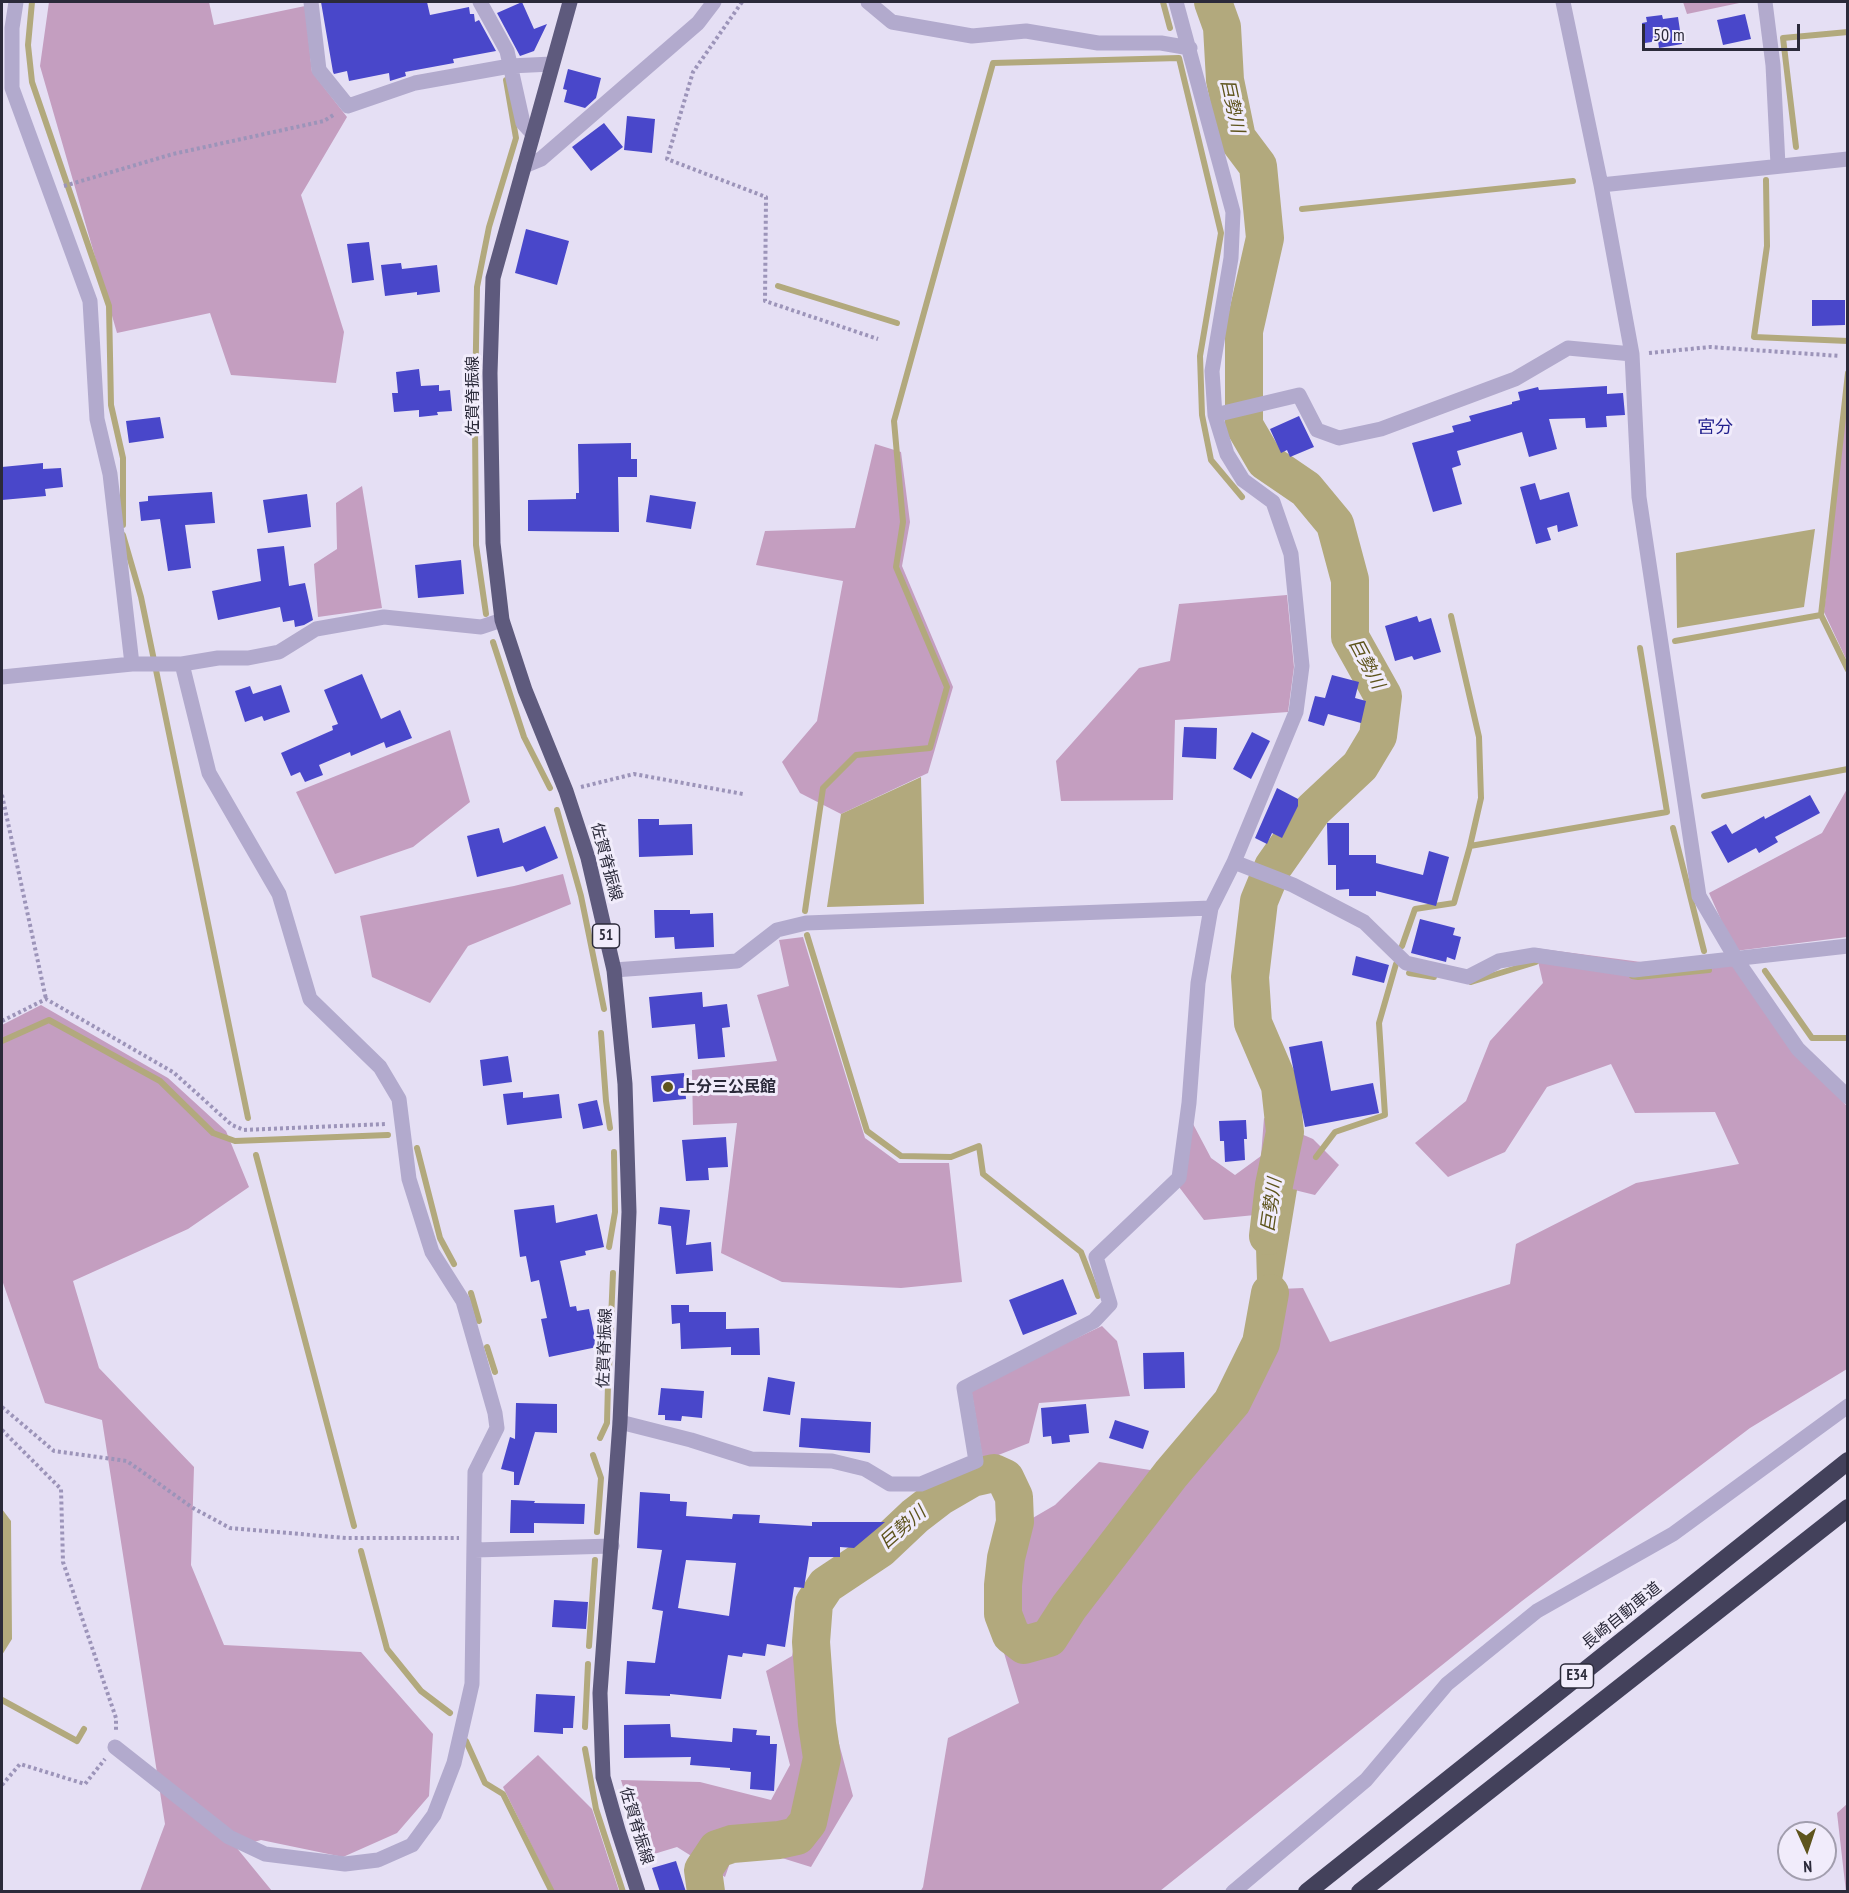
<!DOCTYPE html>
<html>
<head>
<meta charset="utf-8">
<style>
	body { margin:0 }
	#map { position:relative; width:1849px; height:1893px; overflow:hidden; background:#e5dff4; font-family:"PT Sans Narrow",sans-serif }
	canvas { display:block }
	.frame { position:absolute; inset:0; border:3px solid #2b2a3a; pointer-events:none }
	.north { position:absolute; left:1777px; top:1821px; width:60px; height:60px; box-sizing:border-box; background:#f1ecfb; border:2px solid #a29eae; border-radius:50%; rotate:177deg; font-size:16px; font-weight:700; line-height:24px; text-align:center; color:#2b2a3a }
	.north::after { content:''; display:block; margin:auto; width:21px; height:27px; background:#5e541d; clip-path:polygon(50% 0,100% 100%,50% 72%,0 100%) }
	.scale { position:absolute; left:1642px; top:24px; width:158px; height:27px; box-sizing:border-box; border:3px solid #2b2a3a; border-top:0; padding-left:8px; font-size:18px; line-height:21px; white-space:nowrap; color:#2b2a3a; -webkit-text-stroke:4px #f1ecfb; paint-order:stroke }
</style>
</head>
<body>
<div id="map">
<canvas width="1849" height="1893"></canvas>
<div class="frame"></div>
<div class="north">N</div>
<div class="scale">50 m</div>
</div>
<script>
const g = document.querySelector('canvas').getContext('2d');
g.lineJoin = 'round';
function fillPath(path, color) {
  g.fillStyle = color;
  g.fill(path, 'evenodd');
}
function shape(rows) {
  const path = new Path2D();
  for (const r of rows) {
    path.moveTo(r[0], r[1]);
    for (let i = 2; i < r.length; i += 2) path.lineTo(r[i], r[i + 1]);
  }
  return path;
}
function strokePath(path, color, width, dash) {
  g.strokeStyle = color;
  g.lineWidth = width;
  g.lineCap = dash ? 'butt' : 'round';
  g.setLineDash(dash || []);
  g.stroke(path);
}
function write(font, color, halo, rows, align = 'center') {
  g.font = font + ' "PT Sans Narrow","Noto Sans JP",sans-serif';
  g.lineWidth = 6;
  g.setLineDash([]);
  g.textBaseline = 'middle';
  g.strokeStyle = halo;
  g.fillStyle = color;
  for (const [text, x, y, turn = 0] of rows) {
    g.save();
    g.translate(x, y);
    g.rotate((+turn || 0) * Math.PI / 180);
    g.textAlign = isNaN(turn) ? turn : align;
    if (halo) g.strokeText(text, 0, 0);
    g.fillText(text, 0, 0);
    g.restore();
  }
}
const green = shape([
	[49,2,209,2,214,25,305,6,312,72,347,117,301,195,344,332,336,383,231,375,210,313,117,333,40,66],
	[1683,2,1744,2,1687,14],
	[1847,390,1848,661,1847,661,1824,612],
	[875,444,901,452,910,522,902,566,953,687,928,773,841,814,800,793,782,762,817,721,843,581,756,565,765,531,855,528],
	[362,486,382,608,318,617,314,564,337,549,336,503],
	[1287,595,1294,667,1288,712,1175,720,1173,800,1061,801,1056,761,1139,668,1170,661,1179,604],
	[450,730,470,802,413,847,335,874,296,792],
	[1847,789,1847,937,1735,951,1709,893,1822,833],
	[563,874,571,904,468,946,430,1003,372,977,360,916,514,886],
	[803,937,865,1138,899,1163,949,1163,962,1282,901,1288,782,1282,721,1253,737,1123,693,1125,692,1070,777,1061,757,995,789,986,779,940],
	[1535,948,1641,962,1701,958,1732,965,1795,1054,1847,1106,1847,1369,1750,1428,1522,1601,1160,1891,920,1892,923,1887,948,1738,1019,1703,990,1606,995,1540,1055,1505,1099,1462,1163,1472,1224,1400,1241,1364,1261,1343,1274,1316,1280,1289,1303,1288,1330,1342,1510,1284,1516,1244,1636,1183,1739,1164,1715,1112,1635,1113,1611,1064,1547,1087,1505,1152,1448,1177,1415,1143,1466,1101,1490,1041,1543,983],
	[41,1005,168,1078,226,1131,249,1187,188,1229,73,1281,99,1368,194,1467,191,1565,224,1645,361,1652,433,1734,429,1796,397,1833,343,1857,261,1840,236,1847,272,1891,140,1891,165,1824,102,1420,45,1403,2,1280,2,1025],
	[1183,1105,1211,1158,1235,1175,1261,1156,1264,1118,1313,1139,1339,1165,1315,1195,1266,1183,1255,1215,1204,1220,1173,1179],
	[1102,1326,1117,1341,1130,1396,1039,1403,1029,1443,983,1461,971,1388],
	[802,1610,827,1630,833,1721,853,1796,811,1867,769,1854,732,1857,725,1877,677,1847,644,1857,621,1780,700,1782,771,1800,790,1765,766,1671,792,1656],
	[538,1755,592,1809,619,1891,554,1891,503,1787],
	[1847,1804,1848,1891,1846,1892,1837,1813]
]);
const water = shape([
	[1815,529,1804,607,1677,628,1676,553],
	[921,777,924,904,827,907,841,814],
	[1266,1183,1297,1190,1283,1275,1274,1316,1261,1343,1258,1313,1255,1215],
	[2,1509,11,1521,12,1639,2,1655]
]);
const stream = shape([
	[32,2,28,45,32,82,109,306,111,405,123,458,123,525],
	[1163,2,1170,28],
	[1796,147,1783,38,1848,32],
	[1766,180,1767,246,1754,337,1848,341],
	[1302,209,1573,181],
	[778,286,897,323],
	[1848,373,1821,615,1848,670],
	[475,403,477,287,489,227,516,138,506,80],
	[475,423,476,545,486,614],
	[123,535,141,597,248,1118],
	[1451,616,1479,737,1481,798,1470,846],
	[1675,641,1821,615],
	[493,642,524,737,550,788],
	[1704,796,1848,769],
	[557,810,581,896,604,1009],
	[1673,828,1704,951],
	[805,911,823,788,856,755,930,748,947,687,896,567,903,522,894,421,993,63,1179,58,1221,233,1200,356,1202,415,1211,460,1242,497],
	[807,935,867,1131,901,1156,951,1157,979,1146,983,1174,1081,1252,1098,1296],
	[1402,946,1415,909,1454,903,1470,846,1667,812,1640,648],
	[1765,971,1812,1038,1848,1038],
	[1409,973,1434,977],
	[1632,976,1638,977,1709,970],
	[1471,982,1536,962],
	[601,1033,606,1101,610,1128],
	[2,1041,49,1020,160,1081,213,1133,235,1141,388,1135],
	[417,1148,440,1238,454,1264],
	[256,1155,354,1526],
	[1316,1157,1335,1132,1385,1115,1379,1023,1396,964],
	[609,1247,615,1212,614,1152],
	[471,1293,479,1321],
	[487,1347,495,1372],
	[609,1368,613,1273],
	[600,1438,607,1423,608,1384],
	[593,1455,601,1478,597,1532],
	[361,1551,387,1649,421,1691,450,1713],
	[589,1646,595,1560],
	[2,1700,77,1741,84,1729],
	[585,1727,588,1664],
	[466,1741,485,1783,503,1794,552,1892],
	[585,1749,596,1809,623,1892]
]);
const river = shape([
	[1213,2,1222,27,1225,80,1237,138,1258,166,1265,238,1244,331,1244,425,1265,461,1306,489,1335,524,1350,580,1350,637,1383,696,1378,736,1360,766,1313,810,1273,867,1259,901,1250,977,1253,1023,1280,1086,1285,1132,1274,1185,1268,1236],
	[706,1892,703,1870,717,1849,732,1844,779,1840,797,1836,808,1822,822,1758,817,1724,811,1642,814,1603,826,1585,880,1549,915,1516,941,1496,972,1478,994,1473,1005,1478,1014,1497,1015,1522,1006,1558,1003,1585,1003,1614,1011,1635,1024,1645,1049,1638,1069,1607,1171,1474,1232,1402,1261,1343,1270,1293]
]);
const building = shape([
	[321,2,427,2,430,15,469,7,470,14,474,14,475,22,479,20,496,51,453,59,454,63,405,72,406,76,390,81,389,73,349,81,347,71,334,74,333,72],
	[522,2,534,29,547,24,534,51,520,56,497,13],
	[1745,14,1751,39,1723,45,1717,20],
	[1662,15,1663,19,1678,17,1682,44,1659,48,1658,41,1645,43,1642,23,1647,22,1646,17],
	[568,69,601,78,596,98,585,108,564,102,567,90,563,89],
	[627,116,655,119,652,153,624,150],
	[604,123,623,147,591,171,572,147],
	[526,229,569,241,557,285,515,273],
	[369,242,374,280,352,283,347,244],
	[401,263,402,269,437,265,440,292,417,295,417,292,385,296,381,265],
	[1812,300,1845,300,1845,325,1812,326],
	[419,369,421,386,439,385,439,391,450,390,452,411,437,412,438,415,419,417,419,410,394,412,392,393,398,393,396,372],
	[1607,386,1607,394,1623,393,1625,415,1606,416,1607,427,1586,428,1585,418,1549,419,1557,449,1529,457,1522,432,1457,451,1461,465,1452,468,1462,504,1433,512,1412,443,1454,432,1452,426,1471,421,1469,416,1512,404,1512,402,1520,400,1518,392,1538,387,1539,390],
	[1299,416,1314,447,1290,457,1287,450,1281,453,1270,429],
	[160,417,164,438,129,443,126,421],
	[631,443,631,459,637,459,637,477,618,477,619,532,528,531,528,500,576,499,576,493,579,493,578,444],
	[43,463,43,469,61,468,63,487,45,489,46,496,2,500,2,467],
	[1535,483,1540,500,1569,492,1578,526,1558,532,1557,525,1547,528,1551,540,1536,544,1520,487],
	[212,492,215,523,185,525,191,568,168,571,160,519,141,521,139,502,148,501,148,496],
	[307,494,311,527,268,533,263,500],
	[650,495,696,502,691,529,646,522],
	[284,546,289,586,305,583,313,620,304,625,295,627,294,620,283,622,280,607,218,620,212,591,261,581,257,549],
	[461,560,464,594,418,598,415,565],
	[1417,616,1419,622,1431,618,1441,652,1414,660,1412,656,1395,661,1385,626],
	[362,674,381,719,400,710,412,738,386,748,384,742,351,756,350,752,319,765,323,775,305,782,300,772,291,776,281,753,333,730,332,726,338,724,324,690],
	[1332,675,1359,682,1355,698,1366,701,1361,723,1328,714,1324,726,1308,721,1315,696,1325,698],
	[281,685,290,712,264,721,262,716,245,722,235,691,250,686,253,694],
	[1184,727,1217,728,1216,759,1182,757],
	[1252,732,1270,741,1251,779,1233,769],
	[1277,788,1298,799,1298,806,1282,838,1272,833,1267,844,1255,838],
	[1810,795,1820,813,1775,837,1778,842,1759,853,1756,848,1728,863,1711,832,1726,824,1732,834,1764,816,1765,819],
	[638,819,659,819,659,825,692,824,693,855,639,857],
	[1327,823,1349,823,1349,855,1376,855,1376,863,1423,875,1429,851,1449,857,1436,906,1376,891,1376,896,1349,896,1349,889,1336,890,1336,865,1328,865],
	[545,826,558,858,526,872,523,866,477,877,467,836,499,828,503,843],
	[654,910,690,910,690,914,713,913,714,947,675,949,674,937,655,938],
	[1420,919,1455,928,1453,935,1461,937,1455,960,1447,957,1446,962,1411,953],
	[1356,956,1389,965,1384,983,1352,975],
	[702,992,703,1007,727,1004,730,1027,722,1028,725,1057,698,1059,695,1024,652,1028,649,997],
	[1322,1041,1331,1091,1373,1083,1379,1113,1305,1127,1289,1047],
	[508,1056,512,1082,483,1086,480,1060],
	[684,1073,686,1099,653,1102,651,1076],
	[523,1092,523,1098,559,1094,562,1118,507,1125,503,1094],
	[597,1100,603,1125,583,1129,578,1104],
	[1246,1120,1247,1139,1244,1139,1245,1160,1225,1162,1224,1141,1220,1141,1219,1121],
	[726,1137,728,1167,708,1168,709,1180,686,1181,682,1140],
	[554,1205,556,1223,597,1214,604,1247,585,1251,586,1255,560,1261,570,1307,576,1306,577,1311,589,1309,597,1347,549,1357,541,1319,547,1318,539,1280,531,1282,526,1256,520,1257,514,1210],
	[660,1207,690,1210,686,1245,711,1242,713,1271,676,1274,671,1226,658,1224],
	[1063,1279,1077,1314,1023,1335,1009,1300],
	[671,1305,689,1305,689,1312,726,1312,726,1329,759,1328,760,1355,731,1355,731,1347,681,1349,680,1323,672,1324],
	[1184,1352,1185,1388,1144,1389,1143,1353],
	[768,1377,795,1382,790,1415,763,1411],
	[661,1388,704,1391,702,1418,682,1416,681,1421,665,1420,665,1415,658,1415],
	[516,1403,557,1404,557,1433,535,1432,519,1485,514,1485,514,1472,501,1469,510,1437,515,1439],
	[1086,1404,1089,1433,1069,1435,1070,1442,1052,1444,1051,1436,1043,1437,1041,1408],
	[801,1418,871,1422,870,1453,799,1447],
	[1115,1420,1149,1431,1143,1449,1109,1438],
	[640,1492,670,1494,670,1501,687,1502,686,1516,732,1519,733,1514,760,1515,759,1523,812,1526,812,1522,885,1522,854,1548,840,1547,840,1557,809,1557,804,1588,794,1587,785,1647,767,1644,765,1656,743,1653,742,1657,728,1655,721,1699,670,1694,670,1696,625,1694,627,1661,655,1663,663,1611,652,1609,662,1550,637,1548],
	[686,1560,736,1563,729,1616,678,1608],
	[511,1500,535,1501,534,1503,585,1504,584,1524,534,1523,534,1533,510,1533],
	[554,1600,588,1602,586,1629,552,1627],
	[536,1694,575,1696,573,1728,563,1728,563,1734,534,1732],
	[670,1724,671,1737,732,1742,733,1728,757,1730,756,1735,770,1736,770,1744,777,1744,774,1791,750,1789,751,1772,730,1770,730,1768,690,1765,691,1757,624,1758,624,1725],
	[676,1861,686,1892,660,1892,652,1868]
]);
const path = shape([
	[742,2,693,72,667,159,766,197,765,301,878,339],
	[64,186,173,154,324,121,335,114],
	[1649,353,1710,347,1840,356],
	[581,787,634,774,743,794],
	[2,795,46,999],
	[2,1021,46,999,173,1072,232,1125,244,1130,386,1124],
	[2,1407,54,1451,127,1461,193,1508,230,1528,346,1538,459,1538],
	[2,1430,61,1489,63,1562,116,1718,116,1731],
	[2,1785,20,1764,85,1784,105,1759]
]);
const minor = shape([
	[16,2,12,28,12,88,90,301,97,419,110,474,132,664],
	[311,2,319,70,348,106,415,83,510,66,552,64],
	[480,2,507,51,523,123,533,134],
	[868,2,892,22,972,36,1026,31,1098,43,1161,43,1190,48],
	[1563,2,1601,185,1632,354,1639,497,1699,896,1736,959,1798,1049,1848,1097],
	[1765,2,1773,65,1778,165],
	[524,166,541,159,698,23,714,2],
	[1601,185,1848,159],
	[1215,415,1299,395,1317,430,1339,438,1381,429,1515,379,1568,348,1632,354],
	[2,677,132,664,182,664,218,658,248,658,279,652,316,629,384,617,481,627,502,620],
	[1234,862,1293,885,1364,922,1406,963,1468,977,1499,961,1534,955,1634,970,1848,946],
	[614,970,737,961,777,930,806,923,1211,908],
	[620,1422,691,1440,751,1459,832,1461,865,1469,890,1484,921,1484,976,1461,964,1388,1094,1321,1110,1304,1096,1257,1179,1178,1189,1103,1198,983,1211,908,1234,862,1296,712,1302,666,1291,554,1273,502,1243,480,1227,454,1215,415,1212,371,1231,258,1233,212,1176,2],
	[475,1550,612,1546],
	[115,1747,229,1837,265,1854,345,1864,378,1860,412,1845,434,1815,454,1763,472,1684,475,1472,497,1428,495,1413,463,1301,432,1252,409,1179,399,1099,380,1067,310,999,279,894,209,773,182,664],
	[1233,1892,1366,1780,1447,1684,1537,1611,1673,1534,1848,1406]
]);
const primary = shape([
	[570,2,493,278,490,373,493,543,502,620,525,690,566,791,588,858,614,970,625,1084,629,1212,620,1422,600,1693,603,1777,618,1830,638,1892]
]);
const motorway = shape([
	[1307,1892,1848,1461],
	[1360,1892,1848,1508]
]);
const markers = [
	[668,1087,6,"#5e541d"]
];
const shields = [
	[606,936,27],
	[1577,1676,33]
];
const shieldNames = [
	["51",606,936],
	["E34",1577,1676]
];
const streetNames = [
	["佐賀脊振線",473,396,-90],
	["佐賀脊振線",606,862,75],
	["佐賀脊振線",605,1348,-88],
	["長崎自動車道",1622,1616,-39],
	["佐賀脊振線",636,1826,73]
];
const poiNames = [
	["上分三公民館",680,1087]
];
const waterNames = [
	["巨勢川",1232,106,78],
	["巨勢川",1366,664,62],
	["巨勢川",1272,1205,-82],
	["巨勢川",903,1528,-41]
];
const neighbourhoodNames = [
	["宮分",1715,428]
];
fillPath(green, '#c49ec0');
fillPath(water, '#b2a97d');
strokePath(stream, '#b2a97d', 6);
strokePath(river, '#b2a97d', 38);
fillPath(building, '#4947ca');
strokePath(path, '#9c94b9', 4, [3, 3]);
strokePath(minor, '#b2aacd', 15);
strokePath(primary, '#5e5a7d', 15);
strokePath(motorway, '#43415b', 18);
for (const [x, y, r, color] of markers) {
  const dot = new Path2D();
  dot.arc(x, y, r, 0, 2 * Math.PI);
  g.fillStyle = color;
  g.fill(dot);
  strokePath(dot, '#f1ecfb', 2);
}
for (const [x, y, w] of shields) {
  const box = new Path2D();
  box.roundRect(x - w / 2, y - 12, w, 24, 4.5);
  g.fillStyle = '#f1ecfb';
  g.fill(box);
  strokePath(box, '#2b2a3a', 1.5);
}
write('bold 15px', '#2b2a3a', null, shieldNames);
write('16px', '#2b2a3a', '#f1ecfb', streetNames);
write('bold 16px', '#2b2a3a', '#f1ecfb', poiNames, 'left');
write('italic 18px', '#5e541d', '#f1ecfb', waterNames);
write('18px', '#211f8d', '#f1ecfb', neighbourhoodNames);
</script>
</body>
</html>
